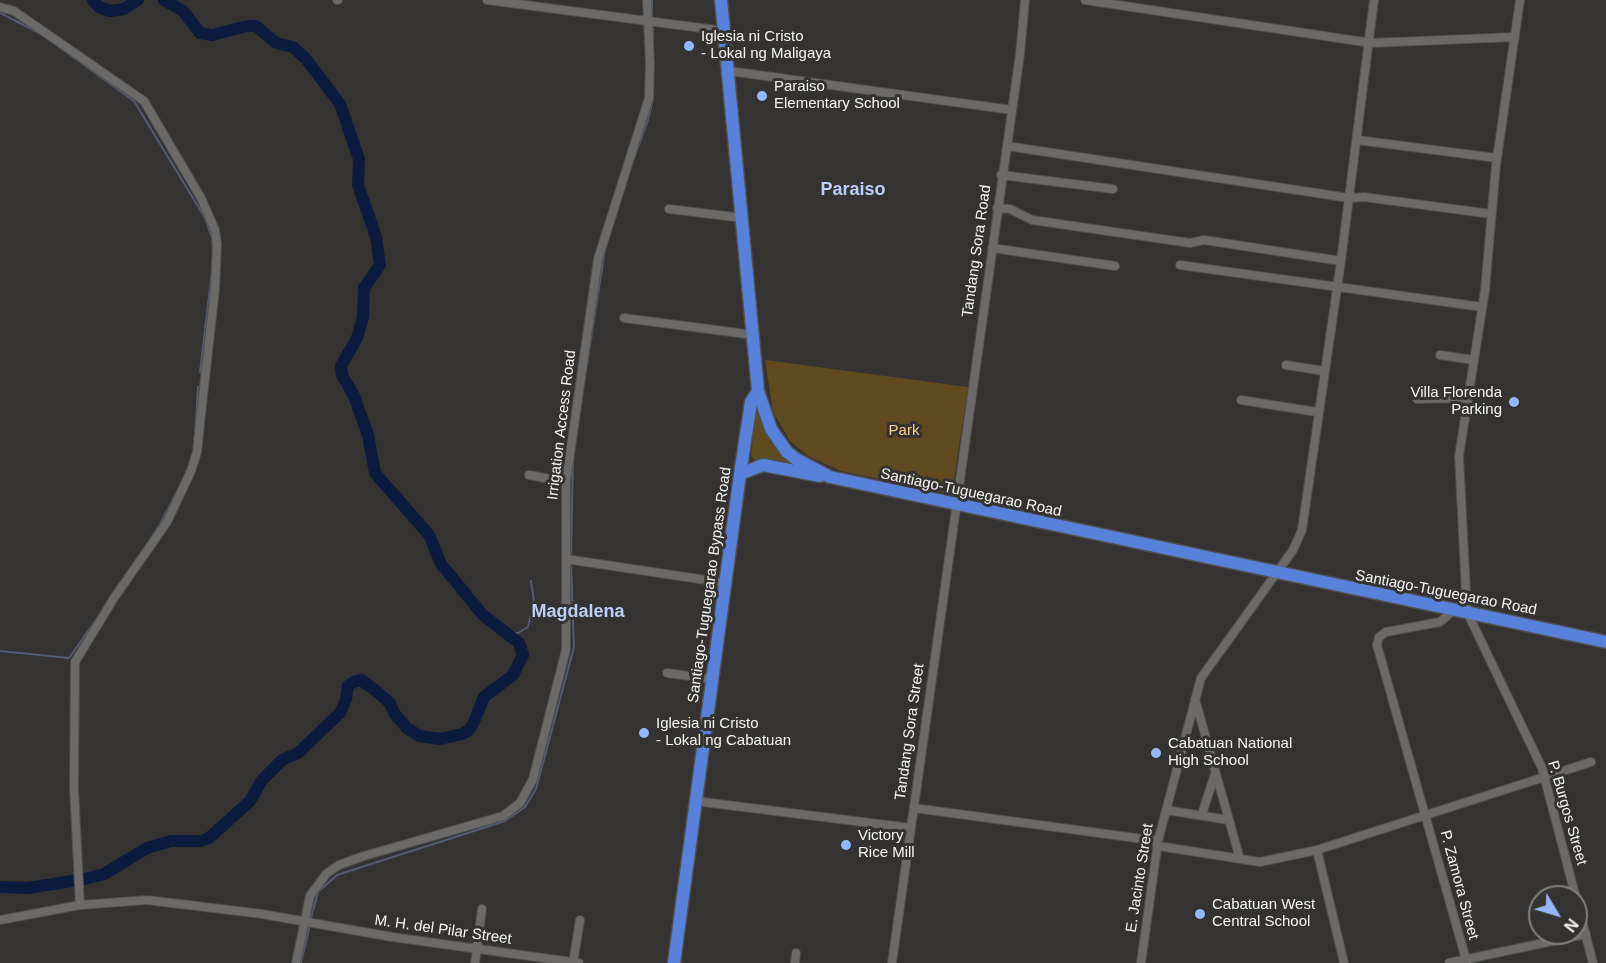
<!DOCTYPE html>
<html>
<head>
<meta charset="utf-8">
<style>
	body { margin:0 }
	#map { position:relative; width:1606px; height:963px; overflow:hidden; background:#343331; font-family:Arial,sans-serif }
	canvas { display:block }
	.north { position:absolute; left:1528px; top:885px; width:60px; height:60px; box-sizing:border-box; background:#343331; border:2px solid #82817f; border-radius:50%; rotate:128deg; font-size:16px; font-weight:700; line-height:24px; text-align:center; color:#f6f5f3 }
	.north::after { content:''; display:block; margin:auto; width:21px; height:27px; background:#94b7fd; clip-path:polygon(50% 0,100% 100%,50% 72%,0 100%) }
</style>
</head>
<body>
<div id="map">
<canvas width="1606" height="963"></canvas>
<div class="north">N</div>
</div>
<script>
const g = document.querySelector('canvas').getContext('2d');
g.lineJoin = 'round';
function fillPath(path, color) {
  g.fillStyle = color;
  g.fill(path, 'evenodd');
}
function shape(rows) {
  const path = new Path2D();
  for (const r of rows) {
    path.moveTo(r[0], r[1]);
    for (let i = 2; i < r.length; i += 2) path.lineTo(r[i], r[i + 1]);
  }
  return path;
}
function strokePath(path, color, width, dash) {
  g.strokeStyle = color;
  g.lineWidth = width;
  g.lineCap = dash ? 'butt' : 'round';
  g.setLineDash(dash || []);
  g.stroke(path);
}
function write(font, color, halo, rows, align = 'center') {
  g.font = font + ' Arial,sans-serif';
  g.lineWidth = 6;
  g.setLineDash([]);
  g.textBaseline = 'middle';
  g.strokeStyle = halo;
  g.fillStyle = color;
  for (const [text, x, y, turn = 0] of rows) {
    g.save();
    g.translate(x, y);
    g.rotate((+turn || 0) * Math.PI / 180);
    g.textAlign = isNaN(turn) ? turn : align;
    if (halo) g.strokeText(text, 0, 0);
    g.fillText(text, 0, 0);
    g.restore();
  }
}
const green = shape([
	[765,360,968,387,952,494,841,471,808,456,790,441,773,412],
	[757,404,770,442,792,464,755,460,751,456]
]);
const stream = shape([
	[652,0,652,17],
	[0,13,41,34,134,101,205,218,212,238,213,253],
	[633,161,648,120,653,99,653,29],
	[614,221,618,209],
	[587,365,605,249],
	[200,372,213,262],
	[194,448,198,387],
	[145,547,159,526,186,474],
	[571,557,573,459],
	[506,633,518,633,528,627,534,601,531,581],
	[0,651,69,658,98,617],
	[311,918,318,892,337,875,505,821,525,807,536,789,574,647,571,562],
	[301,963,309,928]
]);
const river = shape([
	[93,0,99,7,110,11,124,9,138,0],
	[0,887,28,888,85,879,104,874,147,848,171,841,201,841,209,838,250,801,262,780,282,760,298,753,340,713,346,699,348,686,354,682,361,680,375,690,390,703,394,713,407,728,419,736,440,739,462,734,469,730,473,724,484,697,513,675,523,655,519,643,483,615,441,564,429,535,375,473,368,435,354,396,342,375,341,366,357,338,363,317,364,288,380,265,376,237,358,185,359,159,340,104,306,59,293,47,276,43,256,26,247,26,212,35,200,33,183,11,164,0]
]);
const minor = shape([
	[337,0,338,0],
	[487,0,724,31],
	[1085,0,1371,43,1515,37],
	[1520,0,1496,165,1485,290,1459,456,1467,612,1542,768,1593,963],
	[0,7,14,11,144,101,201,198,215,230,217,244,215,289,202,405,197,452,191,471,167,522,114,598,75,662,74,788,80,905],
	[729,71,1012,110],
	[1357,140,1497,158],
	[1007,146,1349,198,1364,197,1491,214],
	[1001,175,1113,189],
	[997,208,1010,209,1032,220,1190,243,1204,240,1341,261],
	[669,209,743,218],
	[992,248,1115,266],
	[1180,265,1482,307],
	[624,318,754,335],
	[1440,355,1473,360],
	[1286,365,1324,371],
	[1417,399,1466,398],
	[1241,400,1317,412],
	[529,475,566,482],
	[566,559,726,583],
	[1454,610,1440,622,1386,632,1379,637,1377,645,1467,963],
	[667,673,712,679],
	[1195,699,1240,859],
	[695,801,911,828],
	[914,808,1158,841],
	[1166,810,1229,820],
	[1202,814,1215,774],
	[1158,846,1260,862,1317,850,1591,762],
	[1317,850,1344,963],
	[0,920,80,905,147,900,262,914,392,937,579,963],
	[296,963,310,896,326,874,339,865,364,856,503,816,520,803,533,779,566,650,566,482,598,259,649,98,650,63,647,0],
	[475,963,482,909],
	[573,963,580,920],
	[795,963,796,953],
	[892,963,1020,54,1025,0],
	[1141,963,1158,841,1201,678,1293,550,1302,530,1341,261,1374,0],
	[1449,963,1586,934]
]);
const highway = shape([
	[721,0,758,391,771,429,787,452,796,459,830,477,1606,642],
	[740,474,763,465,820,476],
	[674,963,740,474,751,402,758,391]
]);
const markers = [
	[689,46,6,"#94b7fd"],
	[762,96,6,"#94b7fd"],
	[1514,402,6,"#94b7fd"],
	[644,733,6,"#94b7fd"],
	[1156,753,6,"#94b7fd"],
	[846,845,6,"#94b7fd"],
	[1200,914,6,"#94b7fd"]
];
const poiNames = [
	["Iglesia ni Cristo",701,37],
	["- Lokal ng Maligaya",701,54],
	["Paraiso",774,87],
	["Elementary School",774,104],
	["Villa Florenda",1502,393,"right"],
	["Parking",1502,410,"right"],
	["Iglesia ni Cristo",656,724],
	["- Lokal ng Cabatuan",656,741],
	["Cabatuan National",1168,744],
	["High School",1168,761],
	["Victory",858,836],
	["Rice Mill",858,853],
	["Cabatuan West",1212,905],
	["Central School",1212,922]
];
const streetNames = [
	["Tandang Sora Road",977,251,-82],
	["Irrigation Access Road",562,425,-83],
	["Santiago-Tuguegarao Road",971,493,12],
	["Santiago-Tuguegarao Bypass Road",710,585,-82],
	["Santiago-Tuguegarao Road",1446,593,11],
	["Tandang Sora Street",910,732,-82],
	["P. Burgos Street",1567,813,74],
	["E. Jacinto Street",1140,878,-81],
	["P. Zamora Street",1459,885,75],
	["M. H. del Pilar Street",443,930,8]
];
const parkNames = [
	["Park",904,431]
];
const quarterNames = [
	["Paraiso",853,190],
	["Magdalena",578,612]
];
fillPath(green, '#604a20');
strokePath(stream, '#525c74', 2);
strokePath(river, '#0c1b3d', 12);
strokePath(minor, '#504f4d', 10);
strokePath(highway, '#504f4d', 15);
strokePath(minor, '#6c6a68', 8);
strokePath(highway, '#5781da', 12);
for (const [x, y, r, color] of markers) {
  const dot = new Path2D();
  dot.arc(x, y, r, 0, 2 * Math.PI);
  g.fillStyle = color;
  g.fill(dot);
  strokePath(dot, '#343331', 2);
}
write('15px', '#f6f5f3', '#343331', poiNames, 'left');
write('15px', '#f6f5f3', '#343331', streetNames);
write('15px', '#f9d18c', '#343331', parkNames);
write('bold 18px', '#bbcff7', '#343331', quarterNames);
</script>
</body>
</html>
